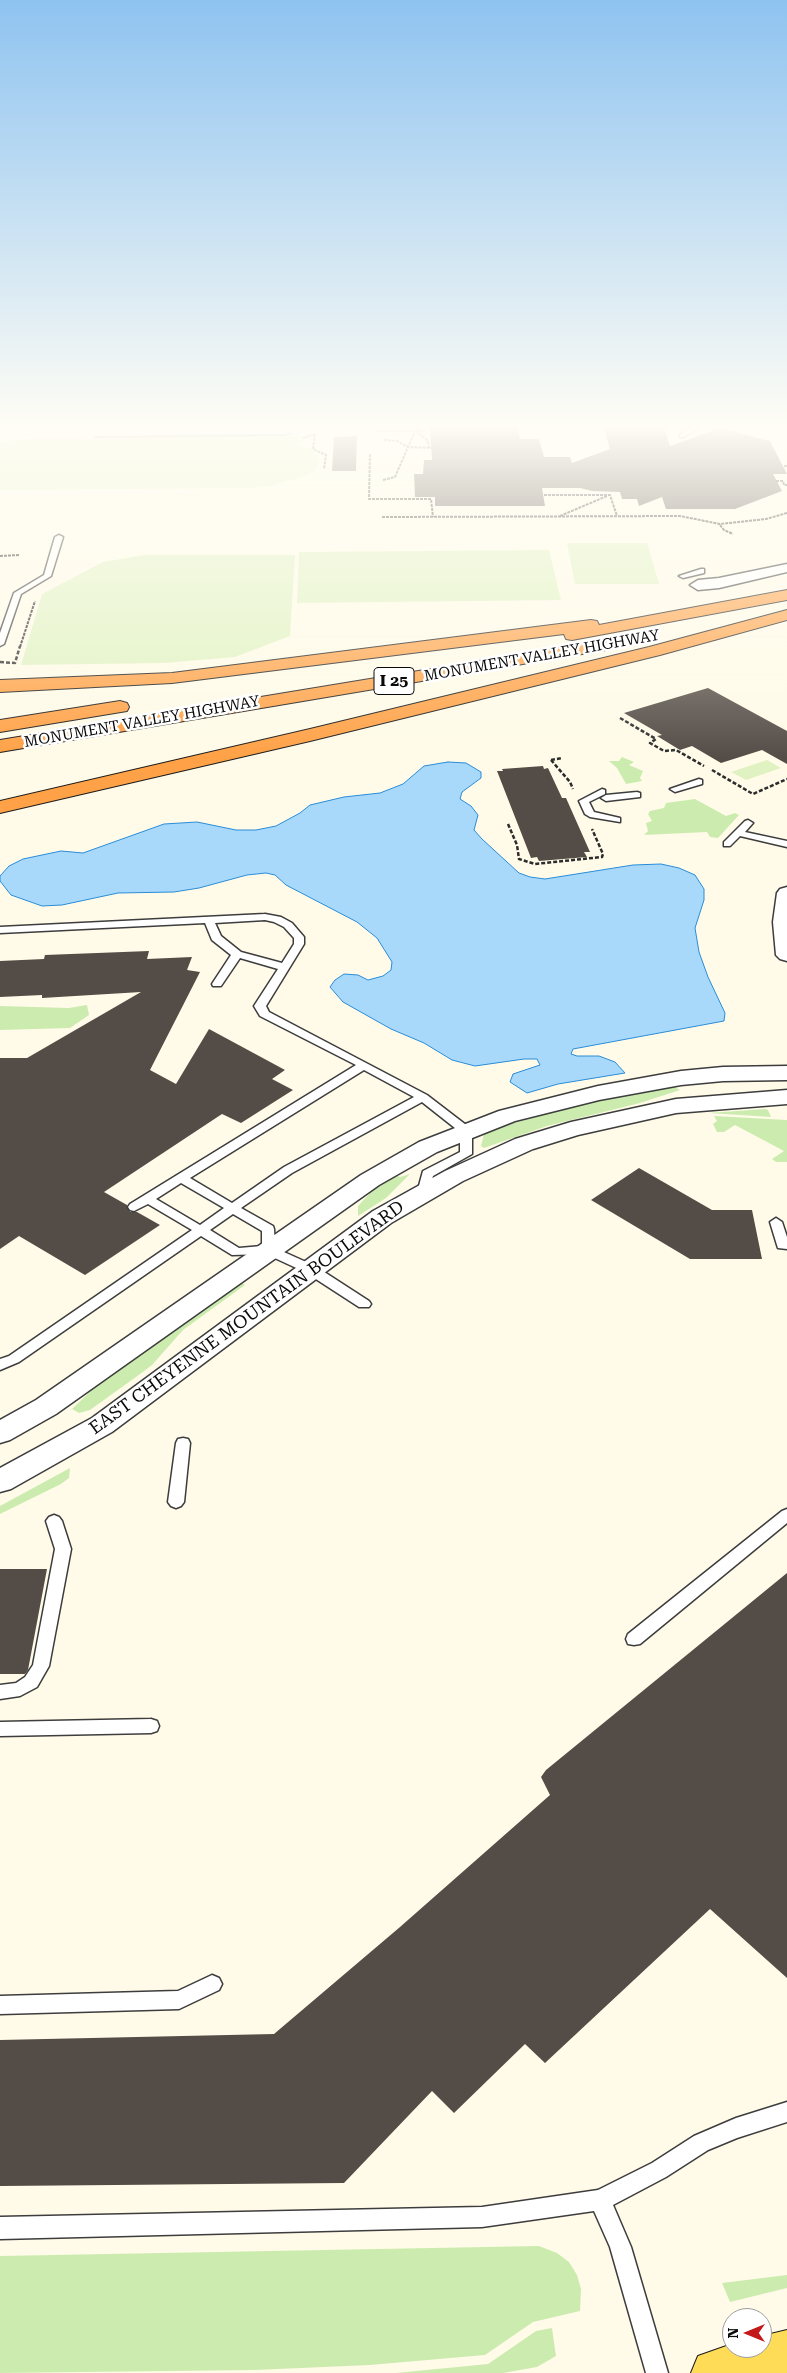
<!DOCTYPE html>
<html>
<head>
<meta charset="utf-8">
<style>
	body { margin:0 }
	#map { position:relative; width:787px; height:2373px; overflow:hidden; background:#fffbe8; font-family:"Roboto Serif",serif }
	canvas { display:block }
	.north { position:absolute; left:722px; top:2308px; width:50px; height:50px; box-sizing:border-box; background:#fff; border:1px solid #9d9d9d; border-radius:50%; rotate:270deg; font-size:14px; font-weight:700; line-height:20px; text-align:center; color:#0a0a0a }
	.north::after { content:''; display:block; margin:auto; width:18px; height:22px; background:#c4191b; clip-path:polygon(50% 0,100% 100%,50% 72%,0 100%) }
</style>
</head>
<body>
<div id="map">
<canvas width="787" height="2373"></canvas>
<div class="north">N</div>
</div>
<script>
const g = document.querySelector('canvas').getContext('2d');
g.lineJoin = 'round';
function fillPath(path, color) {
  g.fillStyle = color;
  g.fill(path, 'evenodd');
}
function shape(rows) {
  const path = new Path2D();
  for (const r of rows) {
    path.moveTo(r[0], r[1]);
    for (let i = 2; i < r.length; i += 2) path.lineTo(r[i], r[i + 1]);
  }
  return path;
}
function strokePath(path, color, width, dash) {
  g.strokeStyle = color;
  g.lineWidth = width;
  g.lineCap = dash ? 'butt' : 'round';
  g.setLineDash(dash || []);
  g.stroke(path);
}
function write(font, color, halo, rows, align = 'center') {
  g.font = font + ' "Roboto Serif",serif';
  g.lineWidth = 5;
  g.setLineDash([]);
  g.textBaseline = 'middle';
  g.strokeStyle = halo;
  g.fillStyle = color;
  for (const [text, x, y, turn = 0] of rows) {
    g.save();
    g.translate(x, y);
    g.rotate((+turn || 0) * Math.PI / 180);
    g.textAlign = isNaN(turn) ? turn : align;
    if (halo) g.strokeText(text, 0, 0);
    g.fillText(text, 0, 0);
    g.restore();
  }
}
const green = shape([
	[622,757,634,762,629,765,643,771,640,778,642,781,626,784,617,768,609,761,619,761],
	[695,799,726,816,735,813,739,815,718,838,710,837,707,832,644,835,648,831,646,823,652,821,648,814,650,811,664,808,666,803],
	[87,1005,89,1015,70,1028,0,1030,0,1006,69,1008],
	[673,1086,680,1090,640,1103,547,1126,484,1148,481,1146,484,1134,514,1123,598,1100],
	[765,1109,768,1110,771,1117,709,1113],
	[714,1116,787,1120,787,1162,776,1162,772,1159,784,1151,735,1125,724,1132,717,1132,713,1124,717,1121],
	[410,1174,386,1198,358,1216,358,1206,374,1189,395,1175,400,1177],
	[241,1282,245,1285,183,1330,152,1365,136,1377,90,1410,79,1413,72,1409,97,1385],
	[70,1468,69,1478,61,1484,0,1514,0,1506],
	[539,2246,557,2253,569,2262,577,2275,581,2289,580,2311,533,2322,485,2355,370,2365,255,2370,0,2373,0,2256],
	[787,2275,787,2288,730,2302,722,2283],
	[552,2328,556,2356,537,2367,503,2373,396,2373,488,2364,536,2331]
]);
const pitch = shape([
	[303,436,302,443,296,444,309,448,318,456,320,463,313,471,303,477,268,486,249,488,0,490,0,443,9,441,35,438],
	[567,543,647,543,659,584,575,584],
	[549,550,561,600,297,603,299,552],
	[145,555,295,555,290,636,235,657,164,663,21,665,42,594,103,562],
	[767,760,781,768,746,780,731,772]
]);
const water = shape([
	[448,762,466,763,481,772,481,778,462,792,460,799,471,806,478,815,474,830,482,839,519,873,530,877,545,879,633,865,661,864,679,868,695,875,704,889,704,900,695,928,699,952,708,977,725,1013,724,1021,573,1049,571,1054,577,1056,599,1056,615,1062,625,1073,558,1084,527,1093,510,1082,513,1074,540,1065,537,1059,524,1059,475,1066,452,1060,424,1043,391,1029,343,1002,330,987,335,980,344,974,358,975,368,980,383,976,391,970,392,962,377,938,357,922,286,885,275,875,266,873,247,875,199,888,174,892,118,893,62,905,42,906,11,895,0,881,0,876,9,866,23,859,61,851,83,853,164,824,197,822,236,830,256,830,276,826,300,813,310,805,344,797,380,793,403,784,424,766,448,762]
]);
const building = shape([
	[430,427,518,427,520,439,539,439,544,457,570,457,572,463,610,449,604,427,664,427,670,446,720,428,770,441,787,474,773,474,782,491,735,509,666,509,662,497,639,506,637,499,622,499,620,492,592,491,580,488,542,488,545,506,435,506,435,497,415,497,414,474,423,474,424,460,432,460],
	[357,436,356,471,332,471,334,437],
	[708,688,787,731,787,764,762,750,721,763,692,746,680,750,657,736,662,735,624,713],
	[543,766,544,769,548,768,562,798,566,798,590,852,584,852,587,857,539,861,537,857,531,858,497,771,503,771,502,769],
	[149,951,147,959,192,957,187,970,200,972,150,1070,176,1084,209,1029,285,1070,272,1079,293,1090,241,1123,222,1114,104,1192,127,1205,130,1212,137,1212,160,1225,85,1275,19,1236,0,1249,0,1058,27,1058,141,992,42,998,42,995,0,997,0,961,44,959,45,955],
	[639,1168,712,1210,752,1210,762,1259,690,1259,591,1200],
	[0,1569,47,1569,28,1670,25,1674,0,1674],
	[787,1573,787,1978,710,1909,545,2063,525,2044,454,2113,432,2091,344,2183,0,2186,0,2040,274,2034,400,1927,550,1795,541,1777,546,1770]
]);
const pathFar1 = shape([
	[377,431,426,431],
	[416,431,428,441,429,448],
	[315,434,313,449,326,455,324,469],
	[95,437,286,435,292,433],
	[303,438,315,434],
	[384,440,397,441,408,447,435,448],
	[370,454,369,499,431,499,433,517],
	[784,466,787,466],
	[383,480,395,477,415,431,420,427],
	[776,481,783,481,784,485,787,485],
	[544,495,610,495,617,516],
	[560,516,607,496],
	[382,517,680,516,720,524,766,519,787,513],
	[720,525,724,530,733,534],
	[0,556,19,555],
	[20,647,35,601]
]);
const path = shape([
	[0,662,15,663,20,646],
	[620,718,656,739,650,743,664,751,676,750,704,766],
	[551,760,570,782,573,789],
	[551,760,562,758],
	[712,770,753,794,787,779],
	[508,824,517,845,519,859,535,864,602,857,603,854,592,829]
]);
const lane = shape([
	[692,427,699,427,684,437,680,437,680,435,692,427],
	[59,535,63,537,51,576,21,594,4,644,0,646,0,633,14,593,44,575,55,537,59,535],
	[701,569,704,569,704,573,683,578,679,576,701,569],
	[699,779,702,780,702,784,675,792,670,789,699,779],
	[602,789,605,790,605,794,589,802,594,812,620,818,620,822,590,817,585,814,579,801,602,789],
	[637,792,640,793,640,797,606,801,601,798,606,795,637,792],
	[748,820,753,823,745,832,787,841,787,847,740,836,730,846,724,846,724,842,745,821,748,820],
	[265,914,281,917,292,923,304,937,304,944,266,1006,269,1012,427,1095,470,1128,472,1131,472,1154,433,1176,427,1196,419,1196,417,1193,423,1171,460,1152,460,1132,422,1102,292,1173,241,1208,273,1226,274,1229,275,1248,315,1266,369,1301,371,1304,369,1307,359,1307,305,1272,266,1254,232,1255,201,1236,19,1362,0,1370,0,1359,9,1356,192,1230,148,1204,134,1211,130,1210,128,1207,130,1204,356,1065,260,1016,254,1006,278,969,240,958,221,986,213,986,212,984,231,955,212,940,205,923,0,933,0,927,265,914],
	[265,920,274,922,284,927,294,938,294,944,282,963,241,952,221,936,215,923,265,920],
	[364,1070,414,1097,284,1167,232,1203,190,1178,364,1070],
	[181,1183,224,1208,200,1225,156,1199,181,1183],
	[233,1214,262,1231,262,1246,239,1248,210,1230,233,1214],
	[776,1218,782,1222,787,1237,787,1249,778,1248,777,1245,770,1222,776,1218],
	[183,1438,188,1439,190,1443,184,1502,181,1506,176,1508,171,1506,168,1502,176,1443,178,1439,183,1438],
	[787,1509,787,1523,640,1644,634,1645,628,1644,626,1639,628,1634,782,1511,787,1509],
	[54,1515,59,1517,62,1521,71,1549,49,1666,37,1687,20,1696,0,1699,0,1685,16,1683,25,1677,33,1665,55,1549,46,1521,49,1517,54,1515],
	[151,1719,157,1721,159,1726,157,1731,151,1733,0,1736,0,1722,151,1719],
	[212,1975,219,1978,222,1984,219,1990,179,2009,0,2014,0,1996,178,1991,212,1975],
	[787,2102,787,2122,737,2138,708,2150,666,2177,613,2205,631,2247,668,2373,646,2373,610,2247,594,2211,482,2227,0,2239,0,2217,482,2207,598,2190,652,2163,694,2136,736,2118,787,2102]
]);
const street = shape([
	[787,564,787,572,719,588,698,590,690,585,698,580,719,578,787,564],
	[787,887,787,961,780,959,776,955,773,922,777,893,780,889,787,887],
	[787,1066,787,1080,723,1081,681,1085,599,1100,515,1121,437,1152,379,1185,56,1414,10,1440,0,1443,0,1420,36,1400,361,1175,419,1142,499,1111,598,1086,681,1071,723,1067,787,1066],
	[787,1090,787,1104,676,1113,578,1135,533,1149,463,1181,391,1223,112,1432,11,1489,0,1492,0,1468,92,1418,373,1211,445,1171,515,1139,571,1122,676,1099,787,1090]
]);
const primary = shape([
	[787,2330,787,2373,691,2373,698,2356,732,2344,732,2348,762,2348,762,2336,787,2330]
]);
const highway = shape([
	[787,590,787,600,572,640,566,639,564,634,172,683,0,692,0,680,172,673,591,620,597,621,599,625,787,590],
	[787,610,787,620,660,655,310,741,0,813,0,801,310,729,649,647,787,610],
	[600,641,606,642,609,646,606,650,0,752,0,740,600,641],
	[120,701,127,703,129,707,127,711,0,732,0,720,120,701]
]);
const farStreetnames = [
	["MONUMENT VALLEY HIGHWAY",542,656,-10],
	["MONUMENT VALLEY HIGHWAY",142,722,-10]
];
const shields = [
	[394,681,40]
];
const shieldNames = [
	["I 25",394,681]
];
const streetNames = [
	["EAST CHEYENNE MOUNTAIN BOULEVARD",247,1318,-36]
];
fillPath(green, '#ccecaf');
fillPath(pitch, '#e0f2c1');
fillPath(water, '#a8d9fb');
strokePath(water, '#298cd8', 1);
fillPath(building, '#544c46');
strokePath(lane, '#3d3d3d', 3);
strokePath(street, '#3d3d3d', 3);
strokePath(primary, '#1b1b1b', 2);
strokePath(highway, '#1b1b1b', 2);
strokePath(pathFar1, '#2c2c2c', 2, [3, 1]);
strokePath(path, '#2c2c2c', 2.5, [4, 2]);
fillPath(lane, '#fff');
fillPath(street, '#fff');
fillPath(primary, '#ffdc58');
fillPath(highway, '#ffa146');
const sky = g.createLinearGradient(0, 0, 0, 759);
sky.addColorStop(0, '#8ec3f0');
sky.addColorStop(0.56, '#fffdf5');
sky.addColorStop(1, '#fffdf500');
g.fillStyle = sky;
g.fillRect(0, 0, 787, 759);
write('15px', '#0a0a0a', '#fff', farStreetnames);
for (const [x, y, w] of shields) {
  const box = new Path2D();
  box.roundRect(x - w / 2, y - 13.5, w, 27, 4);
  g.fillStyle = '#fff';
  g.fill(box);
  strokePath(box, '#0a0a0a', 1);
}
write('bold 16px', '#0a0a0a', null, shieldNames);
write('18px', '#0a0a0a', '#fff', streetNames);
</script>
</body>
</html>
